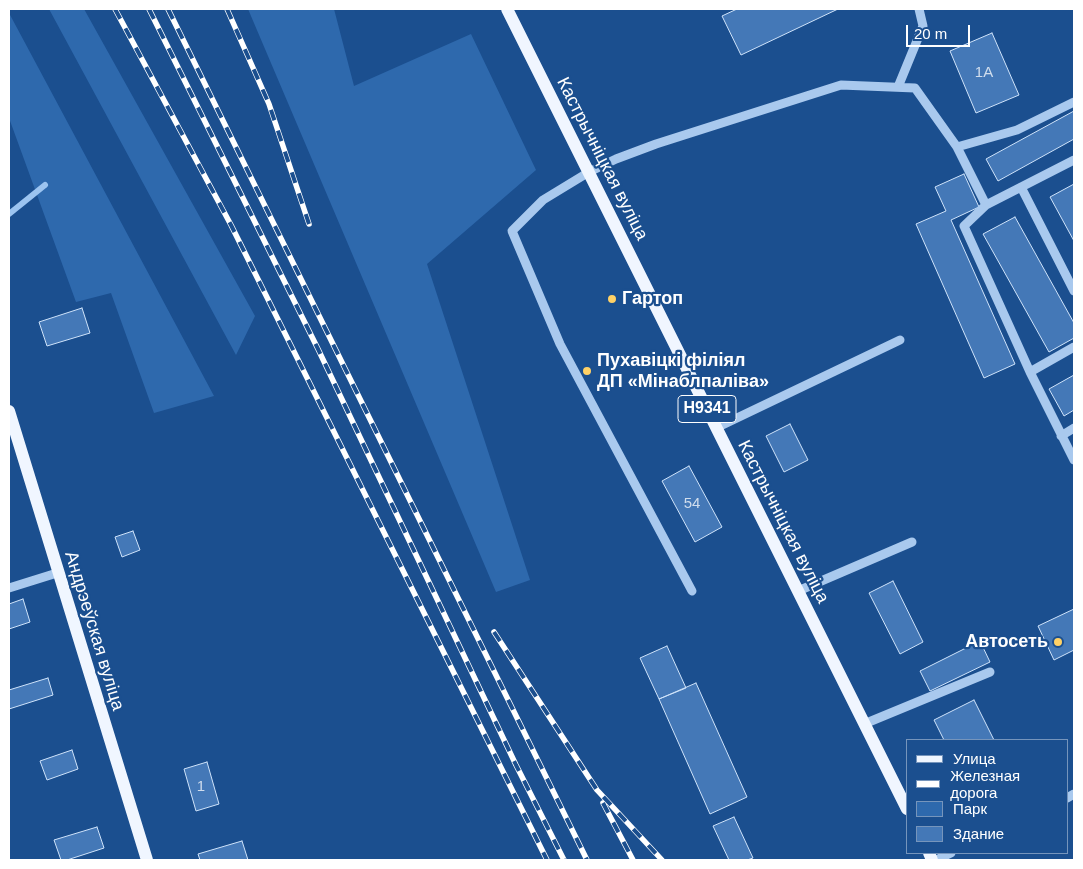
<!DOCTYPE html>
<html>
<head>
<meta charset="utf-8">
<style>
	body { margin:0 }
	#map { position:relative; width:1083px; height:869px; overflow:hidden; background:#1b4f8f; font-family:Helvetica,sans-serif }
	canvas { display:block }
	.frame { position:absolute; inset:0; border:10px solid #fff; pointer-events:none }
	.legend { position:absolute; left:906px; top:739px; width:162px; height:115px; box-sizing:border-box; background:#1b4f8f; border:1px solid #7695bc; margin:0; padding:6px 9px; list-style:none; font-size:15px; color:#fff }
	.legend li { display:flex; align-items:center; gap:10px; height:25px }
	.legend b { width:25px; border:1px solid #7695bc }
	.scale { position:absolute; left:906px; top:25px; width:64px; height:22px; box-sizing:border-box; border:2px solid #fff; border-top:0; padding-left:6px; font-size:15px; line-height:18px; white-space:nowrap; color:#fff; -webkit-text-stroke:4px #1b4f8f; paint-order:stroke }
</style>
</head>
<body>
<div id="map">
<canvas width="1083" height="869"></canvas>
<div class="frame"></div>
<ul class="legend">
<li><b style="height:6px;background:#f0f6ff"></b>Улица</li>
<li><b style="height:6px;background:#fff"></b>Железная дорога</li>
<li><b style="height:14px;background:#2e69ad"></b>Парк</li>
<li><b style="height:14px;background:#4478b7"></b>Здание</li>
</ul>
<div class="scale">20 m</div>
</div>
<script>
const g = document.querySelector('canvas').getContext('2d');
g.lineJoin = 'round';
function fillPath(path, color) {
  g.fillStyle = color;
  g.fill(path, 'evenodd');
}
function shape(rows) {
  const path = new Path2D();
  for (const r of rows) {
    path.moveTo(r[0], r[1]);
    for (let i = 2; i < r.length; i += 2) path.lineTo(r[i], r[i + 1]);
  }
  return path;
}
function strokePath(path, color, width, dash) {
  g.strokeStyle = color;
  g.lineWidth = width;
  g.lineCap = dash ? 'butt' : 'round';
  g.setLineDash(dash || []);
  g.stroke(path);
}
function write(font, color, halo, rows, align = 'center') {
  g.font = font + ' Helvetica,sans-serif';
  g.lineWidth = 4.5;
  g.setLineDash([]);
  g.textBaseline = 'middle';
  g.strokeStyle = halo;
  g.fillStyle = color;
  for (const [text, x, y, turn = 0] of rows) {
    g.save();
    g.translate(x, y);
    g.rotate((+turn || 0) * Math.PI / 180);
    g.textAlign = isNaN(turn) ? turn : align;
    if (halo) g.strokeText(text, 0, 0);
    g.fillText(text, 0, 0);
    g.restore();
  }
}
const green = shape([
	[49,9,84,9,255,316,236,355],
	[248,9,334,9,354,86,471,34,536,170,427,264,530,580,496,592],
	[9,13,214,396,154,413,111,293,76,302,9,118]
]);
const stream = shape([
	[9,214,45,185]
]);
const building = shape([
	[737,9,838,9,741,55,722,16,737,9],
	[992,33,1019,95,976,113,950,51,992,33],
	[1074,111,1074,139,998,181,986,159,1074,111],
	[964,174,979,207,951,220,1015,364,984,378,916,224,946,211,935,187,964,174],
	[1074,184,1074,241,1050,197,1074,184],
	[1015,217,1074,323,1074,338,1049,352,983,234,1015,217],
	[82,308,90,333,47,346,39,322,82,308],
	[1074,375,1074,410,1064,416,1049,389,1074,375],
	[790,424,808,460,784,472,766,436,790,424],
	[689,466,722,527,695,542,662,481,689,466],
	[133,531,140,550,122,557,115,537,133,531],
	[893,581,923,642,900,654,869,593,893,581],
	[23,599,30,622,9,629,9,604,23,599],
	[1074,609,1074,650,1054,660,1038,626,1074,609],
	[980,641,990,662,930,691,920,671,980,641],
	[667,646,686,688,659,699,640,658,667,646],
	[48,678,53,695,9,709,9,690,48,678],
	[696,683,747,797,710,814,659,699,696,683],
	[974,700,994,740,944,740,934,720,974,700],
	[72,750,78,769,47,780,40,761,72,750],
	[207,762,219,804,196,811,184,769,207,762],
	[734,817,753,858,747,860,729,860,713,826,734,817],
	[97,827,104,848,67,860,61,860,54,840,97,827],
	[242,841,248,860,200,860,198,854,242,841]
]);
const minor = shape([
	[898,87,923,26,919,9],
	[957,147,986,205],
	[1074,160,986,205,964,226,1030,372,1074,347],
	[1021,187,1074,291],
	[1030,372,1074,460],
	[716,428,900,340],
	[1061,436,1074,428],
	[9,588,57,573],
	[692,591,560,344,512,231,543,200,589,172,616,159,656,144,841,85,915,88,957,147,1017,130,1074,102],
	[798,591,912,542],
	[864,724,990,672],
	[1067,798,1074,794],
	[936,860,951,853]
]);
const major = shape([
	[507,9,907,809],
	[9,411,147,860],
	[929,853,932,860]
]);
const rail = shape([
	[115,9,231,225,547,860],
	[149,9,318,349,516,765,564,860],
	[168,9,587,860],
	[227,9,269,104,309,224],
	[494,632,597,790,662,860],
	[603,803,633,860]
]);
const markers = [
	[612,299,5,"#ffd166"],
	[587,371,5,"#ffd166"],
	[1058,642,5,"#ffd166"]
];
const numberNames = [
	["1А",984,73],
	["54",692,504],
	["1",201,787]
];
const shields = [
	[707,409,58]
];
const shieldNames = [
	["Н9341",707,409]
];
const streetNames = [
	["Кастрычніцкая вуліца",602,159,63],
	["Кастрычніцкая вуліца",783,522,63],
	["Андрэеўская вуліца",94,631,73]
];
const poiNames = [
	["Гартоп",622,299],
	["Пухавіцкі філіял",597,361],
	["ДП «Мінаблпаліва»",597,382],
	["Автосеть",1048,642,"right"]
];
fillPath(green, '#2e69ad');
strokePath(stream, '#9cc4f0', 6);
fillPath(building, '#4478b7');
strokePath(building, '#cfe3fa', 1);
strokePath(minor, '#a9c9ee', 9);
strokePath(major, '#f0f6ff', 12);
strokePath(rail, '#fff', 5.5);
strokePath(rail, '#1b4f8f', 4, [11]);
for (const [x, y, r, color] of markers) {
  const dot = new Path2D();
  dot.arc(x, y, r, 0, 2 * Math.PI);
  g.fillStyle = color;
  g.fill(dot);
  strokePath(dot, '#1b4f8f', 2);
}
write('15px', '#d0dded', null, numberNames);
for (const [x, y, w] of shields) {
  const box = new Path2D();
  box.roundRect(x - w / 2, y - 13.5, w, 27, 4);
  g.fillStyle = '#1b4f8f';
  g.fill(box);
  strokePath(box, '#fff', 1);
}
write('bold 16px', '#fff', null, shieldNames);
write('18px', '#fff', '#1b4f8f', streetNames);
write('bold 18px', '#fff', '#1b4f8f', poiNames, 'left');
</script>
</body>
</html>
